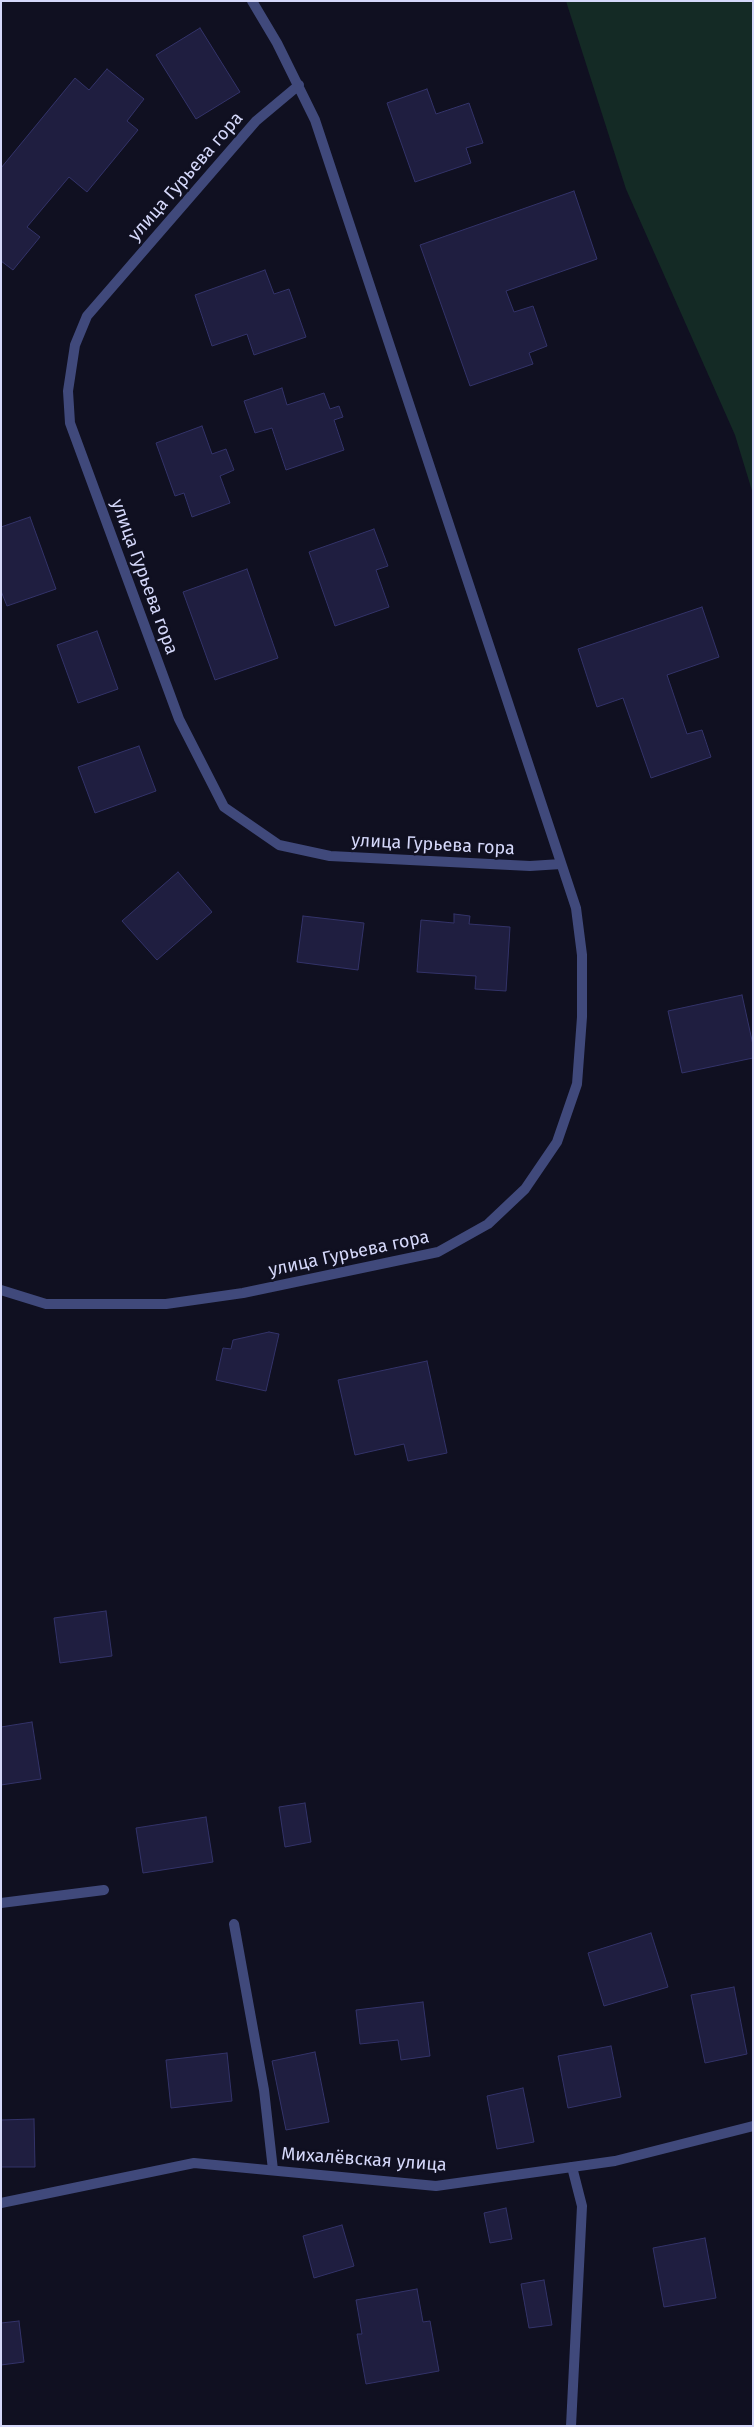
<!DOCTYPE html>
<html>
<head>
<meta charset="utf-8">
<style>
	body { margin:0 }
	#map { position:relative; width:754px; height:2427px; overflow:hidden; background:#101021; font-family:"Fira Sans",sans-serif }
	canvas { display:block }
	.frame { position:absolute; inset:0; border:2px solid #d5d8fa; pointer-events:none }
</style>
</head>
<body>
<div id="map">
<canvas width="754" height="2427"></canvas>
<div class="frame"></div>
</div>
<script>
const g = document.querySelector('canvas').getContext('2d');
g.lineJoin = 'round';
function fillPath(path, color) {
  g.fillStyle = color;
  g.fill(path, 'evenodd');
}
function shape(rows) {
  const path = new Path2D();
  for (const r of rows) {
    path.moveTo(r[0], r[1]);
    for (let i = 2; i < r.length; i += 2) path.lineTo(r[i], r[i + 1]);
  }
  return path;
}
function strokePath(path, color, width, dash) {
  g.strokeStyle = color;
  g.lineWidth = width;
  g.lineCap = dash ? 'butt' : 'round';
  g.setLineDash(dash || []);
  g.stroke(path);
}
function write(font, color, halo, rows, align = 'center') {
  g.font = font + ' "Fira Sans",sans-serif';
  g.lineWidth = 5;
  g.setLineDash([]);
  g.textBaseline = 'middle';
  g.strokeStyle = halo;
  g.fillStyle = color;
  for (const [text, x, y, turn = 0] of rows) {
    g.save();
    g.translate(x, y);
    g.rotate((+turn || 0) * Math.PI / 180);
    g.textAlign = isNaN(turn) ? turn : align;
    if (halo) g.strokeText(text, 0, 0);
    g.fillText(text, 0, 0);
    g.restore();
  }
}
const green = shape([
	[566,1,753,1,753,494,735,435,626,189]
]);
const building = shape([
	[200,28,240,92,196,119,156,55,200,28],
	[107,69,144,99,127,121,138,130,87,192,69,177,27,227,40,237,13,270,1,261,1,168,75,78,89,90,107,69],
	[427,89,436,114,469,103,483,143,466,148,471,163,415,182,387,103,427,89],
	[574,191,597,259,506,291,514,312,533,306,547,346,529,353,533,364,470,386,420,245,574,191],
	[265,270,274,294,289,289,306,337,254,355,247,334,212,346,195,295,265,270],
	[282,388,287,405,324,393,330,409,339,406,343,417,334,420,344,450,286,470,272,428,255,433,244,401,282,388],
	[202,426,212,454,226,449,234,470,220,476,230,503,192,517,184,493,175,496,156,443,202,426],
	[30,517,56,589,7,606,1,591,1,527,30,517],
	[374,529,388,566,376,570,389,607,335,626,309,552,374,529],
	[247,569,278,658,215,680,183,592,247,569],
	[702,607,719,657,667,675,687,734,702,730,711,757,651,778,623,698,597,707,578,649,702,607],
	[97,631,118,689,78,703,57,645,97,631],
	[139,746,156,791,95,813,78,767,139,746],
	[178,872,212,912,157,960,122,921,178,872],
	[454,914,470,916,469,924,510,927,506,991,475,989,476,976,417,972,421,920,454,923,454,914],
	[303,916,364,923,358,970,297,962,303,916],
	[742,995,753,1045,753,1058,682,1073,668,1011,742,995],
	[269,1332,279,1334,266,1391,216,1380,223,1348,231,1349,233,1340,269,1332],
	[427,1361,447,1453,408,1461,404,1444,355,1455,338,1380,427,1361],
	[106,1611,112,1656,60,1663,54,1618,106,1611],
	[32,1722,41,1779,1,1785,1,1727,32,1722],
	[305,1803,311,1842,285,1847,279,1807,305,1803],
	[206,1817,213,1862,143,1873,136,1828,206,1817],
	[651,1933,668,1987,604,2006,588,1953,651,1933],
	[734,1987,747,2054,705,2063,691,1995,734,1987],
	[423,2002,430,2056,401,2060,398,2040,360,2044,356,2010,423,2002],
	[611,2046,621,2097,568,2108,558,2056,611,2046],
	[315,2052,329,2122,286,2130,272,2061,315,2052],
	[227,2053,232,2101,171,2108,166,2060,227,2053],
	[523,2088,534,2142,497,2149,487,2096,523,2088],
	[34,2119,35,2167,1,2167,1,2120,34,2119],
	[506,2208,512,2239,490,2243,484,2213,506,2208],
	[342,2225,354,2266,314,2278,303,2236,342,2225],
	[705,2238,716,2298,664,2307,653,2248,705,2238],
	[544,2280,552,2325,529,2328,521,2284,544,2280],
	[417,2289,423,2322,430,2321,439,2371,366,2384,357,2334,362,2334,356,2300,417,2289],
	[19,2321,24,2362,1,2365,1,2323,19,2321]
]);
const service = shape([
	[1,1903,104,1890],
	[234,1924,264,2090,273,2170],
	[571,2426,582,2206,572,2167]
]);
const minor = shape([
	[299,85,256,121,87,316,75,345,68,391,70,423,179,719,224,807,279,845,330,856,530,866,561,864],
	[1,1290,46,1304,166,1304,243,1293,438,1252,488,1224,525,1189,557,1142,577,1084,582,1017,582,955,576,908,315,120,277,43,252,1],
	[1,2203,194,2163,436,2186,615,2161,753,2126]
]);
const streetNames = [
	["улица Гурьева гора",186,177,-49],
	["улица Гурьева гора",144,577,70],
	["улица Гурьева гора",433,845,3],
	["улица Гурьева гора",349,1254,-12],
	["Михалёвская улица",364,2160,4]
];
fillPath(green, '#142a25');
fillPath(building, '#1f1e40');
strokePath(building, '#333369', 1);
strokePath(service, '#40497b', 10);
strokePath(minor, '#40497b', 10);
write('18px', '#d5d8fa', '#101021', streetNames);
</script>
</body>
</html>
